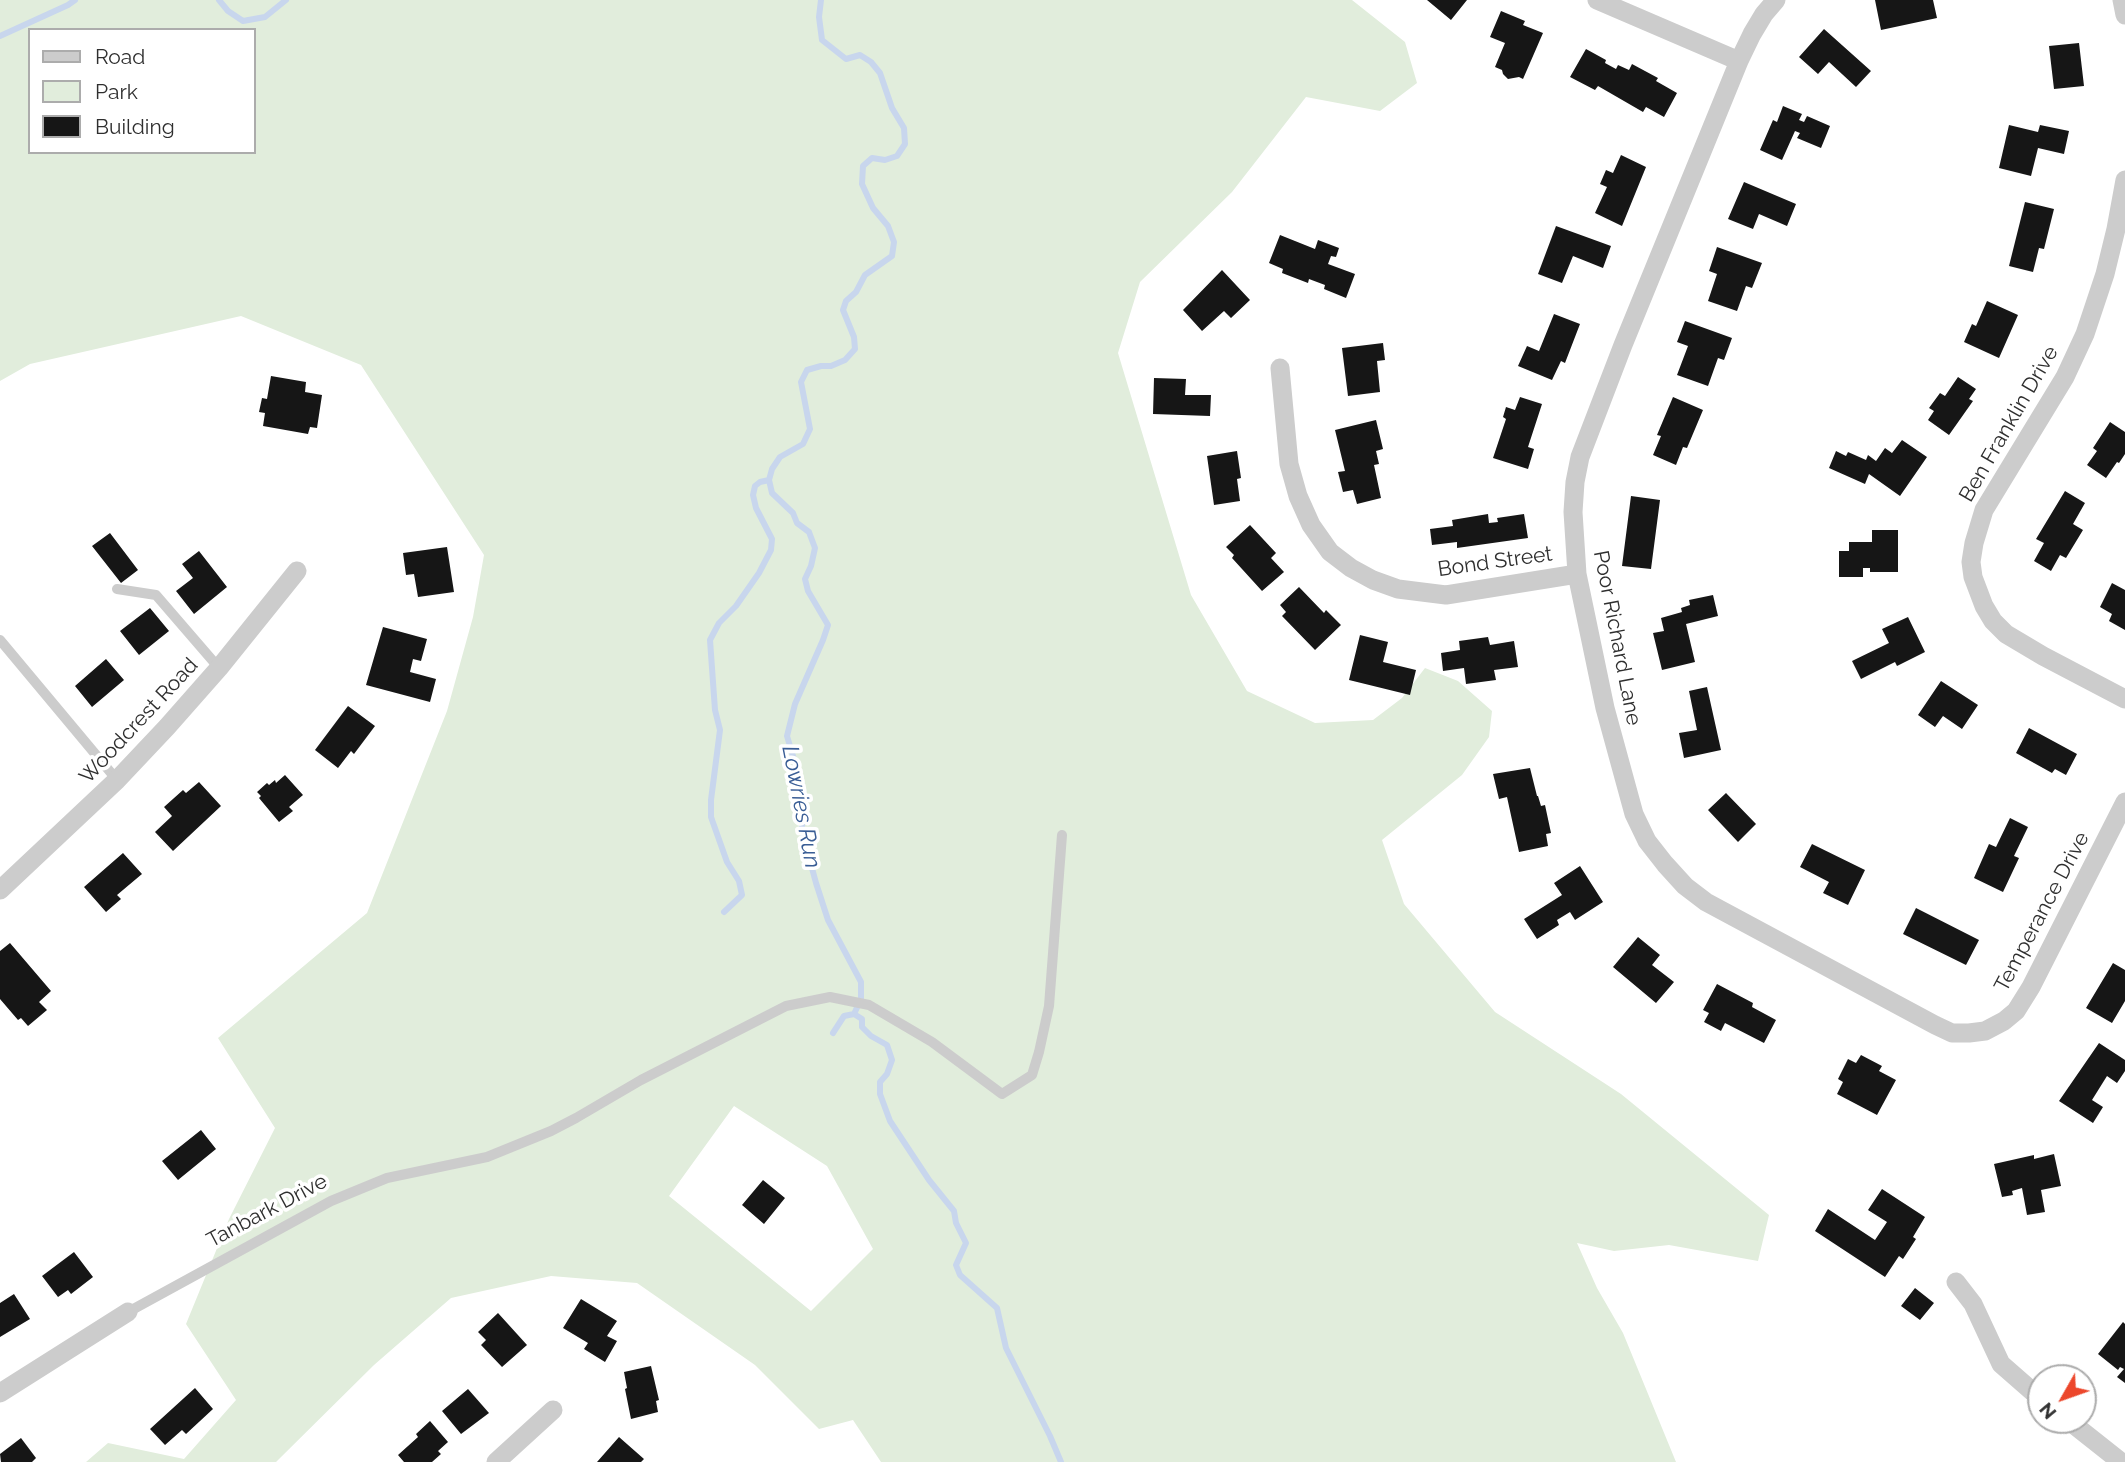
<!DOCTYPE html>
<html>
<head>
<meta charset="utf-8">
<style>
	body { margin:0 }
	#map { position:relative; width:2125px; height:1462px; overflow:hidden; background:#fff; font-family:Raleway,sans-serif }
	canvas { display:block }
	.legend { position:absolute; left:28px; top:28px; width:228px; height:126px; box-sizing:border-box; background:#fff; border:2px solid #acacac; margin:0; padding:9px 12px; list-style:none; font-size:21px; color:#2f2f2f }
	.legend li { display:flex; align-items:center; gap:14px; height:35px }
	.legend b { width:35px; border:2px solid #acacac }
	.north { position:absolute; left:2027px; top:1364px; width:70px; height:70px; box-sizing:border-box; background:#fff; border:2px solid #acacac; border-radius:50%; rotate:230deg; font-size:19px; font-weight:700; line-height:28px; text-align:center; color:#2f2f2f }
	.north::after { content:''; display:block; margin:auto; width:24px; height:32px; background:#ec472b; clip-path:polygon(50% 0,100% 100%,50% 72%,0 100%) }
</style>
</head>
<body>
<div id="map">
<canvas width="2125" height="1462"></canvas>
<ul class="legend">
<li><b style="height:9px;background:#ccc"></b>Road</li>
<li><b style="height:19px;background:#e1eddc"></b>Park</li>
<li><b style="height:19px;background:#161616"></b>Building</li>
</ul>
<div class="north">N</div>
</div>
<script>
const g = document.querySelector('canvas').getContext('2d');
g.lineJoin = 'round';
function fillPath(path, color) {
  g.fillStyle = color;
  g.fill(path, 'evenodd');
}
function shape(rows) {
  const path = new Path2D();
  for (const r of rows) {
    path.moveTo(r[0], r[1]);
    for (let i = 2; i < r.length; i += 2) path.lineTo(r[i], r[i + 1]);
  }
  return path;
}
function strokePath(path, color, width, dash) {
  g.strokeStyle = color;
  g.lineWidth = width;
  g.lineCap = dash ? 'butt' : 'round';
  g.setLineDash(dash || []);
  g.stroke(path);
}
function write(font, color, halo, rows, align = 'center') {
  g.font = font + ' Raleway,sans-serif';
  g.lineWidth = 7;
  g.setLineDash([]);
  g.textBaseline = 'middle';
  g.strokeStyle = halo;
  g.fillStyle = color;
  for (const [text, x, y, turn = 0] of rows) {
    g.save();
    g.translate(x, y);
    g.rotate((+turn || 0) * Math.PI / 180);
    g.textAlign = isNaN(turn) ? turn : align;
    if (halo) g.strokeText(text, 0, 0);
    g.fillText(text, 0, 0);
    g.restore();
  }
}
const green = shape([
	[0,0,1352,0,1405,42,1417,83,1380,111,1306,97,1232,192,1140,282,1118,353,1191,595,1247,691,1315,723,1373,720,1402,698,1425,668,1458,681,1492,711,1489,737,1462,775,1382,840,1404,904,1495,1012,1621,1094,1769,1215,1758,1261,1669,1245,1614,1251,1577,1243,1597,1288,1623,1333,1676,1462,881,1462,853,1420,819,1429,755,1365,637,1283,551,1276,451,1298,374,1365,276,1462,86,1462,108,1443,184,1459,236,1400,186,1324,229,1219,275,1128,218,1038,367,913,447,711,473,617,484,555,361,365,241,316,30,364,0,381],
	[30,30,254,30,254,152,30,152],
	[734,1106,827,1166,873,1249,811,1311,669,1196]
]);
const stream = shape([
	[219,0,228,11,243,21,265,17,286,0],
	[821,0,819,17,822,40,846,59,860,55,871,62,880,73,892,108,904,128,905,144,897,156,885,160,872,158,863,166,862,184,873,208,888,226,894,242,892,256,865,275,856,292,846,301,843,310,854,337,855,349,845,360,831,366,821,366,807,370,801,382,810,429,803,444,780,457,772,469,769,480,772,493,793,513,797,523,809,532,815,548,811,566,805,579,808,591,828,625,823,640,795,704,787,736,802,786,802,831,816,883,828,920,861,982,861,999,854,1014],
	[0,36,68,5,75,0],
	[724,912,742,895,739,881,727,862,711,817,711,800,720,730,715,710,710,640,719,623,736,606,759,573,771,550,772,539,756,508,753,495,755,486,760,482,769,480],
	[854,1014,862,1019,862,1027,871,1036,887,1045,892,1060,887,1074,880,1082,880,1094,890,1121,929,1180,954,1211,956,1223,966,1243,956,1265,960,1275,997,1308,1006,1348,1050,1436,1061,1462],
	[833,1033,844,1016,854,1014]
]);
const building = shape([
	[1427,0,1467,0,1451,20],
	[1875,0,1933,0,1937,18,1881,30],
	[1501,11,1525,21,1523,25,1543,33,1523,79,1519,77,1508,79,1503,74,1502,70,1495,67,1505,43,1490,37],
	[1824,29,1871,71,1856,87,1829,62,1818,74,1799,57],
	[2079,43,2084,86,2054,89,2049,46],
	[1586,49,1606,60,1605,63,1616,69,1618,65,1629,70,1632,64,1658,78,1656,81,1677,93,1664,117,1646,107,1643,112,1598,86,1595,90,1570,77],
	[1783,106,1802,114,1799,120,1804,122,1807,116,1830,126,1821,148,1797,138,1800,133,1795,131,1782,160,1760,150,1773,120,1777,122],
	[2009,125,2038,132,2040,125,2069,131,2064,154,2038,148,2031,176,1999,168],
	[1621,155,1646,167,1622,226,1595,213,1607,187,1600,184,1606,170,1613,173],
	[1744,182,1796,204,1787,226,1759,214,1753,229,1728,219],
	[2025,202,2054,209,2044,249,2039,248,2033,272,2009,266],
	[1556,226,1611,246,1603,268,1573,256,1562,283,1538,274],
	[1280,235,1315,249,1318,240,1339,248,1336,257,1331,256,1328,264,1355,274,1346,298,1324,289,1325,285,1309,279,1308,283,1282,273,1283,269,1269,263],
	[1717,247,1762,263,1752,288,1746,286,1737,311,1708,301,1717,274,1709,271],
	[1222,270,1250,300,1231,318,1224,311,1202,331,1183,310],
	[1987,301,2018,315,1999,358,1964,342,1972,324,1976,326],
	[1554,314,1580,324,1565,363,1561,361,1552,380,1518,366,1527,346,1539,351],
	[1685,321,1732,338,1724,360,1718,358,1708,386,1677,375,1688,346,1677,342],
	[1383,343,1385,360,1377,361,1380,392,1348,396,1342,348],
	[271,376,306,382,305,392,322,395,317,428,310,427,308,434,263,426,265,413,259,412,262,398,267,399],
	[1958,377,1976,389,1969,399,1973,401,1949,435,1928,420,1934,411,1929,408,1940,393,1945,396],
	[1154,378,1186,379,1185,395,1211,395,1210,416,1153,414],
	[1520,397,1542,404,1528,447,1534,449,1528,469,1493,458,1506,419,1503,417,1506,407,1515,410],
	[1673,397,1703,410,1687,448,1683,447,1676,465,1653,455,1661,436,1657,435],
	[1376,420,1383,449,1376,451,1379,464,1374,465,1381,498,1357,504,1353,490,1343,492,1338,472,1345,471,1335,430],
	[2110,422,2125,432,2125,454,2119,463,2117,462,2106,478,2087,465,2097,451,2093,448],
	[1902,440,1927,457,1900,496,1869,474,1865,484,1829,468,1836,451,1846,456,1848,452,1866,460,1868,455,1876,461,1885,448,1892,453],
	[1237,451,1241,478,1237,479,1240,501,1214,505,1207,456],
	[2065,491,2085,503,2073,524,2083,530,2066,558,2060,555,2051,571,2034,561,2044,543,2036,539],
	[1631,496,1660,500,1651,569,1622,566],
	[1488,514,1489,523,1498,522,1497,518,1524,514,1528,538,1457,548,1457,542,1432,545,1430,529,1453,526,1452,520],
	[1250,525,1276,553,1271,558,1284,572,1262,591,1232,558,1234,555,1226,547],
	[1872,530,1898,530,1898,572,1870,572,1870,568,1863,568,1863,577,1839,577,1839,551,1849,551,1849,542,1872,542],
	[110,533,138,570,121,583,92,546],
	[447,547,454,592,418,597,414,574,406,575,403,553],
	[199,551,227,587,194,614,176,591,193,578,182,564],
	[2112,583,2125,590,2125,630,2109,621,2112,614,2100,607],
	[1299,587,1324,613,1326,610,1341,625,1315,650,1282,616,1286,612,1280,605],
	[1713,595,1718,616,1686,624,1695,662,1662,670,1653,633,1664,631,1661,618,1682,612,1681,608,1690,605,1689,600],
	[150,608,169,631,139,655,120,631],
	[1908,617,1925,652,1897,666,1895,662,1861,679,1852,661,1889,643,1882,629],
	[383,627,427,639,421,661,413,659,410,672,436,679,430,702,366,685],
	[1360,635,1388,642,1383,662,1416,670,1410,695,1349,680],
	[1488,637,1490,645,1514,641,1518,667,1494,670,1496,680,1466,684,1464,668,1443,671,1441,653,1460,650,1459,641],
	[106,659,124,680,92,707,75,686],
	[1941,681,1978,705,1962,729,1943,716,1935,727,1918,715],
	[1707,687,1721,750,1684,758,1679,733,1697,730,1689,691],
	[348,706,375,726,354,754,351,751,338,768,315,750],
	[2029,728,2077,754,2066,775,2055,769,2052,773,2016,753],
	[1530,768,1537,796,1538,796,1541,806,1545,805,1551,833,1546,834,1548,846,1519,852,1507,797,1499,799,1493,774],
	[285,775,303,795,289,807,293,811,279,822,259,798,261,796,257,792,267,783,269,785,275,780,276,783],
	[199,782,221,806,173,851,155,832,172,816,164,807,183,790,186,793],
	[1726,793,1756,824,1738,842,1708,810],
	[2010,818,2028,827,2014,856,2019,858,2003,892,1974,878,1989,844,1996,847],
	[1812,844,1865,870,1848,905,1823,893,1829,882,1800,867],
	[123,853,142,874,117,895,121,899,106,912,84,887],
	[1580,866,1603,902,1575,920,1570,912,1557,920,1559,925,1537,939,1524,919,1562,895,1554,883],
	[1916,908,1979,940,1966,965,1903,934],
	[1638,937,1660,955,1652,965,1674,982,1656,1003,1613,967],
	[10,943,51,991,39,1002,47,1010,28,1026,21,1018,18,1020,0,999,0,951],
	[2113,963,2125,970,2125,1001,2112,1023,2086,1008],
	[1717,984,1753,1003,1752,1007,1776,1020,1764,1043,1725,1023,1721,1031,1704,1022,1709,1013,1703,1010],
	[2099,1043,2125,1060,2125,1071,2117,1083,2107,1076,2092,1100,2103,1107,2093,1123,2059,1101],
	[1861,1055,1882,1066,1879,1071,1896,1080,1877,1115,1837,1094,1843,1082,1838,1079,1848,1059,1856,1063],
	[201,1130,216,1149,178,1180,162,1161],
	[2054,1154,2061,1186,2041,1190,2045,1212,2027,1215,2022,1188,2012,1191,2013,1195,2002,1197,1994,1164,2034,1155,2034,1159],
	[763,1180,785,1198,764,1224,742,1205],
	[1882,1189,1925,1217,1913,1237,1916,1239,1903,1259,1899,1256,1885,1277,1815,1231,1828,1209,1875,1240,1887,1222,1868,1210],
	[74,1252,93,1277,71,1294,68,1290,58,1297,42,1276],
	[1915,1288,1934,1303,1920,1320,1901,1306],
	[14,1294,30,1319,0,1337,0,1303],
	[581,1299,617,1321,607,1336,617,1341,605,1362,584,1349,588,1343,563,1328],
	[498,1313,527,1345,502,1367,481,1345,486,1340,478,1332],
	[2123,1322,2125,1324,2125,1383,2117,1377,2124,1369,2120,1367,2118,1370,2098,1354],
	[651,1366,659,1400,656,1401,658,1412,631,1419,625,1389,627,1388,624,1372],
	[195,1388,213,1409,186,1434,182,1430,165,1445,150,1429],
	[468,1389,489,1413,461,1434,442,1411],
	[430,1421,448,1442,438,1451,441,1454,432,1462,404,1462,398,1455,418,1437,416,1434],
	[619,1437,644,1459,641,1462,597,1462],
	[21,1438,36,1458,32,1462,1,1462,0,1454]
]);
const service = shape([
	[117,589,156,595,219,668],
	[0,640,117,780],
	[128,1312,331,1201,387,1178,487,1157,551,1131,576,1118,641,1080,786,1006,830,997,869,1005,932,1042,1002,1094,1032,1075,1039,1052,1049,1006,1062,835]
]);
const minor = shape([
	[1597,0,1739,61],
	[1776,0,1764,14,1752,34,1739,61,1623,345,1580,457,1575,482,1573,512,1577,574,1605,708,1634,814,1647,841,1665,864,1685,886,1706,902,1935,1025,1952,1033,1969,1033,1985,1031,2004,1021,2016,1011,2031,987,2125,802],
	[2122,0,2125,15],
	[2125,180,2116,229,2105,274,2085,334,2065,377,1984,510,1974,543,1971,562,1973,577,1984,606,1993,621,2006,634,2043,656,2125,699],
	[1280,368,1289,464,1298,496,1311,525,1330,552,1351,568,1373,580,1398,589,1446,595,1577,574],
	[0,890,117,780,167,727,219,668,297,571],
	[1956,1282,1973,1304,2001,1364,2041,1399],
	[0,1393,128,1312],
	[2068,1420,2121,1462],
	[496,1462,553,1410]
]);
const streetNames = [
	["Ben Franklin Drive",2009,424,-60],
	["Bond Street",1495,562,-8],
	["Poor Richard Lane",1617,638,79],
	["Woodcrest Road",139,721,-47],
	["Temperance Drive",2042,912,-62],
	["Tanbark Drive",267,1211,-28]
];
const waterNames = [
	["Lowries Run",801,807,79]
];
fillPath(green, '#e1eddc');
strokePath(stream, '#c8d6ed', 6);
fillPath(building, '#161616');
strokePath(service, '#ccc', 10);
strokePath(minor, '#ccc', 19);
write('21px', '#2f2f2f', '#fff', streetNames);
write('italic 23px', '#395d95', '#fff', waterNames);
</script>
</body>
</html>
